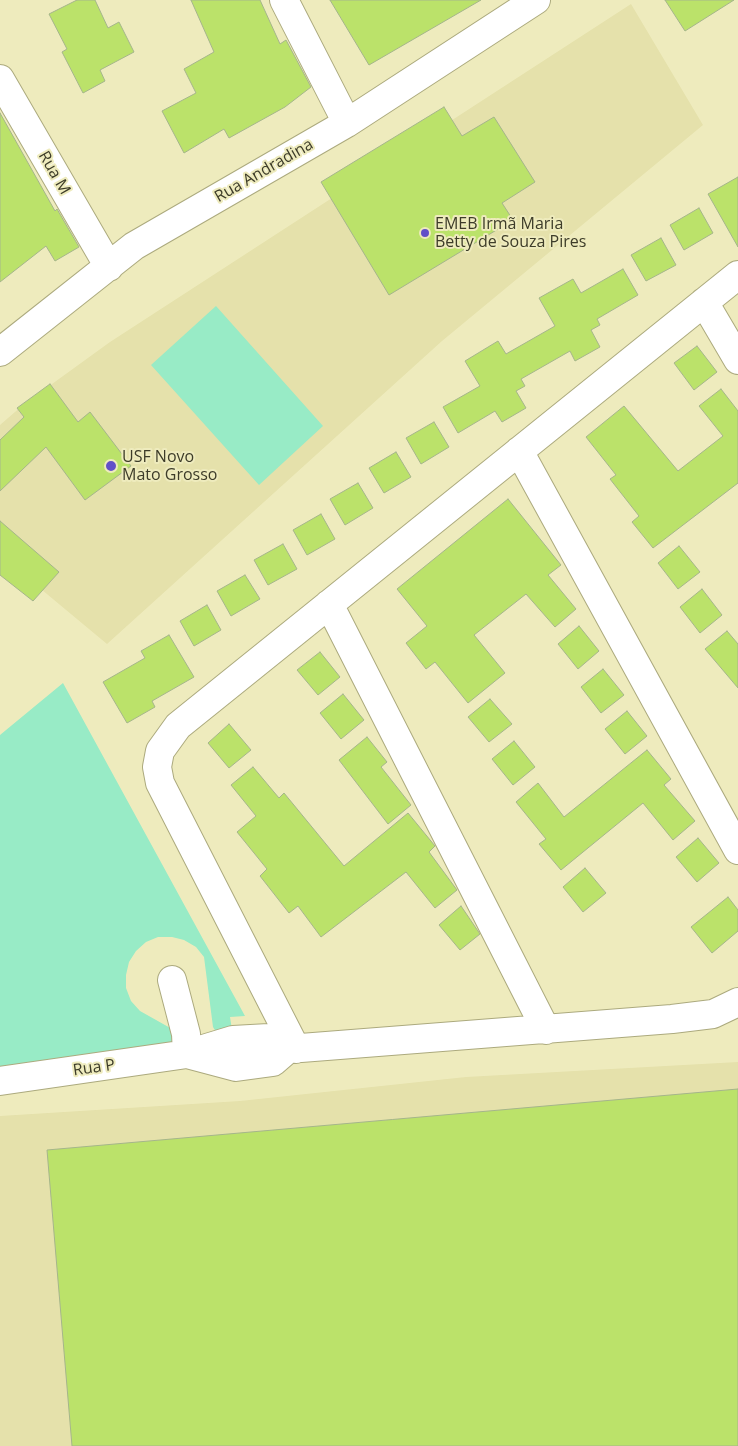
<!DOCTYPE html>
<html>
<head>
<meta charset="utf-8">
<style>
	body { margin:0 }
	canvas { display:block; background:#eeebbd }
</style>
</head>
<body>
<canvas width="738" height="1446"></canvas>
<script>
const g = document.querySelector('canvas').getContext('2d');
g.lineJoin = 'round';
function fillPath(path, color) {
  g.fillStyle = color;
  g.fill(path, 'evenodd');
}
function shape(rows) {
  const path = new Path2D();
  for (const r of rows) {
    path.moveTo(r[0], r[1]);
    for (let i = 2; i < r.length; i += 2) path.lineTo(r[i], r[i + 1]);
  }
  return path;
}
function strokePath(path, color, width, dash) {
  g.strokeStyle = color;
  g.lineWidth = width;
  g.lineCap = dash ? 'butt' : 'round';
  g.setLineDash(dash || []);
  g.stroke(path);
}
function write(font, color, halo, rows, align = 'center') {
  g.font = font + ' "Open Sans",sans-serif';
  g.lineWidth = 4;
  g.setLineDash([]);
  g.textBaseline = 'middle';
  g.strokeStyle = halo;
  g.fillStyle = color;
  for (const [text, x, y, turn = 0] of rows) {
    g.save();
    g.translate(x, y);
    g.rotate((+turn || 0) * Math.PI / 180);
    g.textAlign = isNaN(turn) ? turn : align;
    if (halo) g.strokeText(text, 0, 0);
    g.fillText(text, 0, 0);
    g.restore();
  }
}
const built = shape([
	[631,4,703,125,442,341,107,644,0,555,0,425,23,405,110,342],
	[738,1062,738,1446,0,1446,0,1116,240,1101,466,1077]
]);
const green = shape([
	[216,306,323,426,259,485,151,365],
	[63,683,245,1016,230,1017,233,1036,218,1035,213,1027,204,957,196,947,184,940,172,937,158,937,146,942,136,951,129,962,126,975,126,988,131,1001,140,1011,181,1034,183,1043,0,1069,0,735]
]);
const building = shape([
	[77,0,95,0,108,28,119,22,134,52,100,70,105,81,83,93,62,52,67,49,49,14,77,0],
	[191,0,260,0,280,44,286,40,311,87,285,107,229,138,224,129,184,153,162,111,196,93,184,69,214,52,191,0],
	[330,0,481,0,369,65,330,0],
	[665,0,734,0,685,31,665,0],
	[444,107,462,136,494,117,535,182,502,203,513,220,389,295,321,182,444,107],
	[0,113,55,211,57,209,79,247,55,261,46,246,0,282,0,113],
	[738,177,738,247,708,194,738,177],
	[699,208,713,233,684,250,670,225,699,208],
	[661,238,676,265,646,281,631,255,661,238],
	[623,269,638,295,597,319,600,325,591,330,600,347,575,361,570,351,521,379,525,386,516,391,526,408,502,422,495,411,458,433,443,407,480,386,465,361,498,341,506,354,555,326,539,298,573,279,581,293,623,269],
	[697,346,717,372,694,390,674,363,697,346],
	[50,384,78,422,90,412,131,466,85,500,46,447,0,491,0,440,24,417,17,408,50,384],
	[721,389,738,411,738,483,653,548,632,522,639,516,610,479,616,475,586,437,624,406,678,471,723,436,699,406,721,389],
	[434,422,449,447,421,464,406,438,434,422],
	[396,452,411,477,384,493,369,468,396,452],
	[358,483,373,508,345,525,330,499,358,483],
	[508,499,561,565,548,575,576,609,555,627,526,594,474,635,505,673,468,703,435,662,426,669,406,643,427,626,397,589,508,499],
	[321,514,335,539,307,555,293,530,321,514],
	[0,521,59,572,33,601,0,575,0,521],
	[283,544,297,569,268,585,254,560,283,544],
	[679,546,700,572,678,589,658,563,679,546],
	[245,575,260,599,231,616,217,591,245,575],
	[702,589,722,615,700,633,680,607,702,589],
	[207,605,221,630,194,646,180,621,207,605],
	[579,626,599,651,578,669,558,644,579,626],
	[727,631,738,644,738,688,705,649,727,631],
	[169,635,194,677,152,701,155,707,127,723,103,682,145,658,141,651,169,635],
	[320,652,340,677,318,695,297,670,320,652],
	[603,669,624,695,601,713,581,687,603,669],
	[343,694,364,720,341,739,320,713,343,694],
	[490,699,512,724,489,742,468,717,490,699],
	[627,711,647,736,625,754,605,729,627,711],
	[229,724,251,750,229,768,208,743,229,724],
	[367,737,387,762,381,767,411,805,388,824,339,760,367,737],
	[514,741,535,767,513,785,492,759,514,741],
	[647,750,671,779,664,785,695,821,673,840,643,803,561,870,539,844,546,839,516,802,538,783,564,817,647,750],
	[253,767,279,798,284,793,344,866,408,813,435,846,429,852,457,890,435,908,406,872,321,937,298,906,289,913,260,876,267,869,237,832,256,816,231,785,253,767],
	[698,838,719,863,697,882,676,857,698,838],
	[585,868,606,893,583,912,563,887,585,868],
	[728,897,738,910,738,931,712,953,691,927,728,897],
	[461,906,480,934,460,950,439,925,461,906],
	[738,1089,738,1446,72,1446,47,1150,738,1089]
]);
const street = shape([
	[284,0,347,123],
	[0,79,109,267],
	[704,302,738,360],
	[0,352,134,246,347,123,536,0],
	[519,451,738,850],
	[329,604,546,1030],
	[172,980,186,1034,187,1054],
	[288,1049,672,1019,713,1014,738,1002],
	[296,1049,160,783,157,767,160,751,178,726,738,275],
	[0,1081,187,1054,233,1040,269,1038,288,1049,273,1062,236,1067,187,1054]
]);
const markers = [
	[425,233,5,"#6150c8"],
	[111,466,6,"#6150c8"]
];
const streetNames = [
	["Rua Andradina",264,171,-30],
	["Rua M",54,173,60],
	["Rua P",94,1068,-8]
];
const poiNames = [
	["EMEB Irmã Maria",435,224],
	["Betty de Souza Pires",435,242],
	["USF Novo",122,457],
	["Mato Grosso",122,475]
];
fillPath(built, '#e5e1ab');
fillPath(green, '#98ebc6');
fillPath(building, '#bbe26a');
strokePath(building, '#a5b58b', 1);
strokePath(street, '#acaa7e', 30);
strokePath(street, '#fff', 28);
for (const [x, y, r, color] of markers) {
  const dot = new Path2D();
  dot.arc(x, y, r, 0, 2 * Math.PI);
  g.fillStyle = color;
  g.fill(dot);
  strokePath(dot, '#eeebbd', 2);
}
write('16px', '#3d3c29', '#eeebbd', streetNames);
write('16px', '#3d3c29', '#eeebbd', poiNames, 'left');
</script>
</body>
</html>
